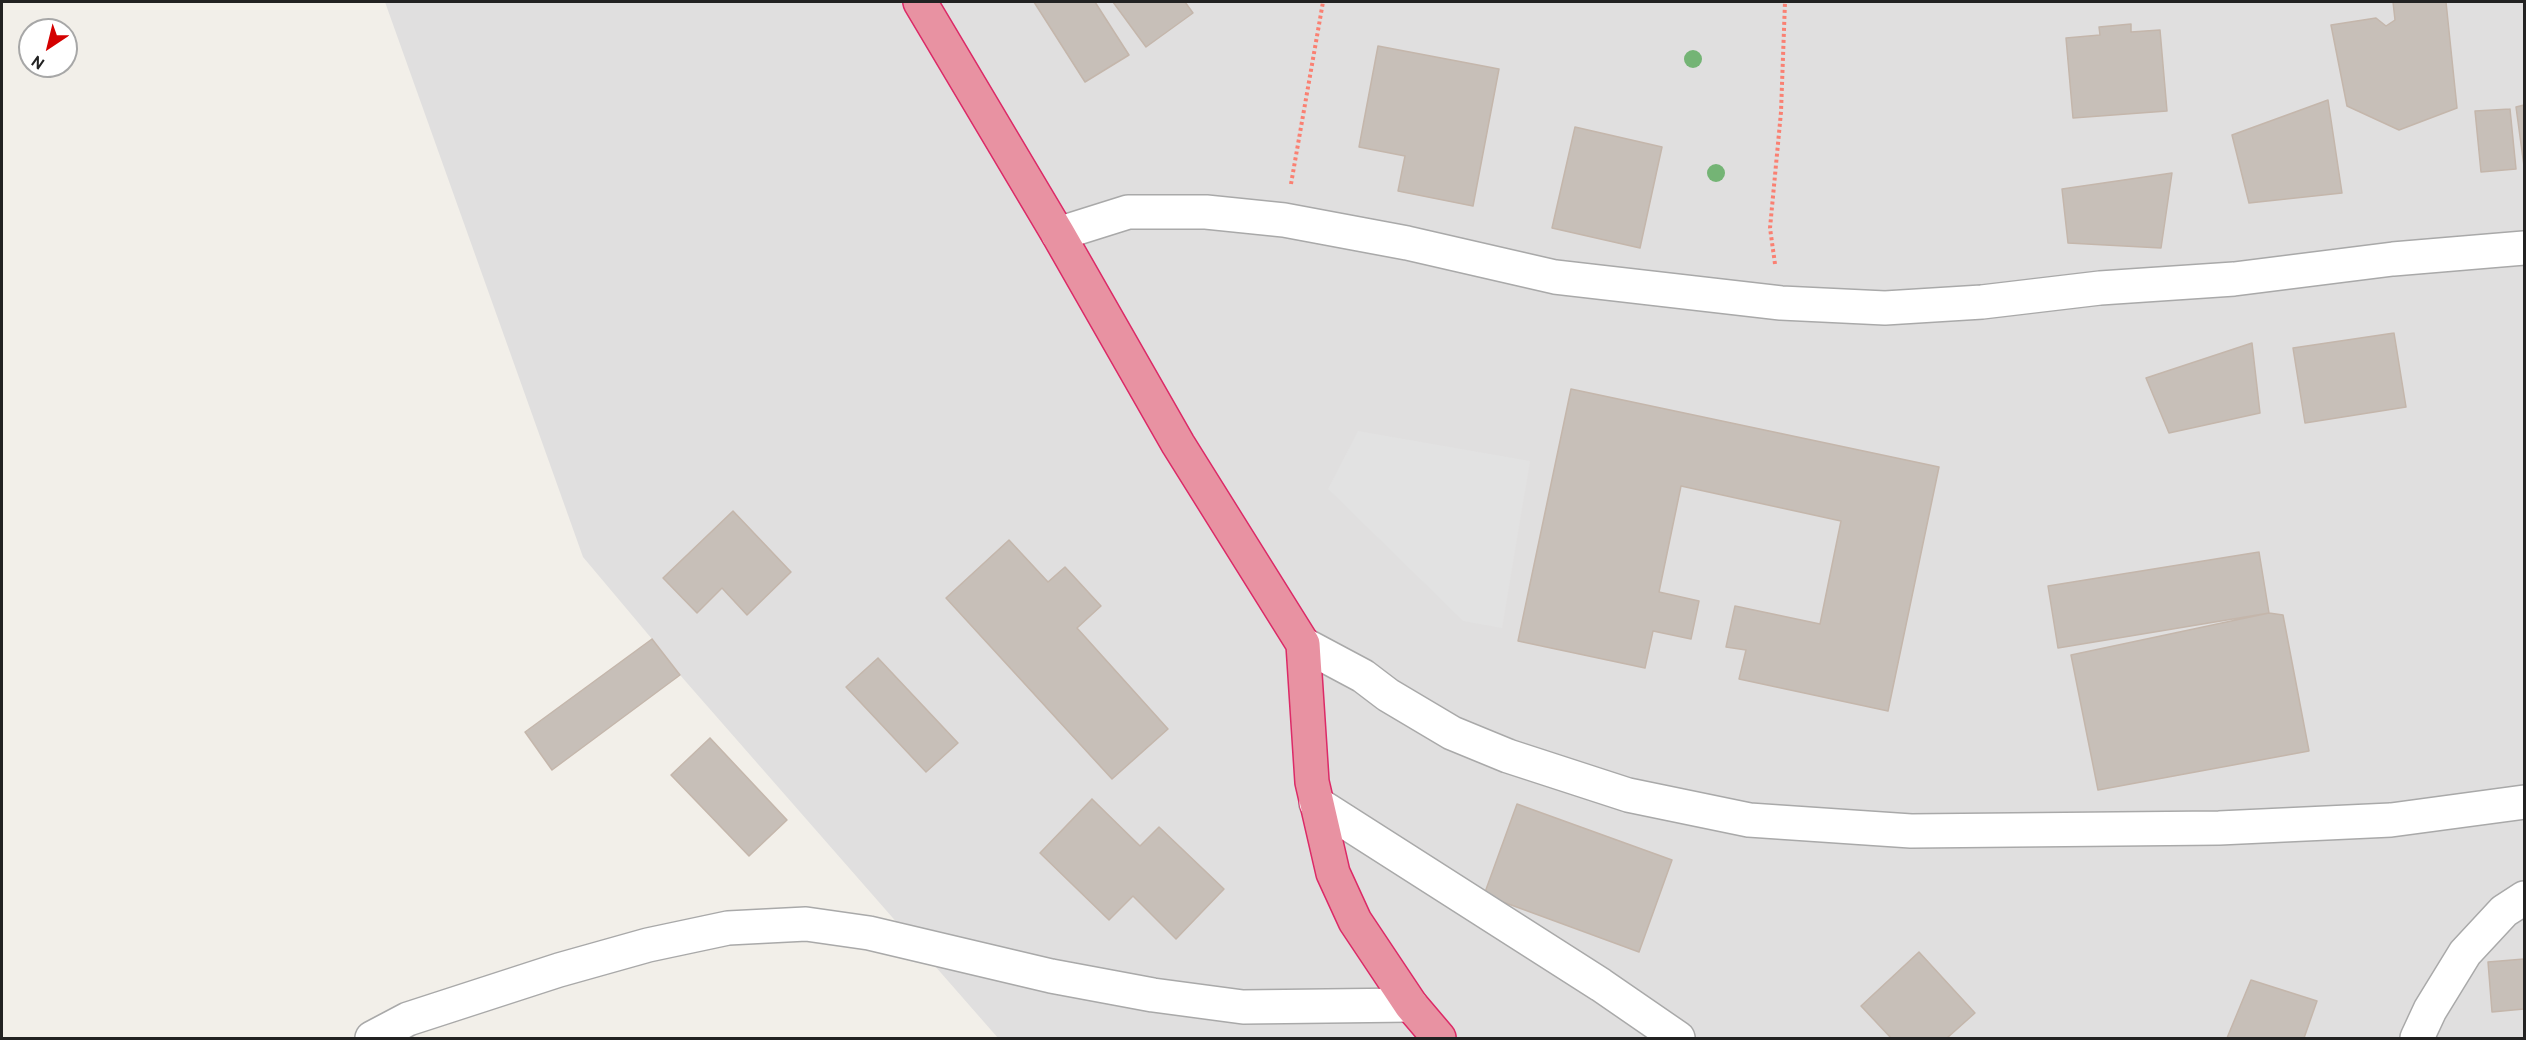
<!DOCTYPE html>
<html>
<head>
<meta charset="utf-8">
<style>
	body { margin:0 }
	#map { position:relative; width:2526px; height:1040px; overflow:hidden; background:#f2efe9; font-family:Overpass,sans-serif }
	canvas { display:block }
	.frame { position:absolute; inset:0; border:3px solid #222; pointer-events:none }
	.north { position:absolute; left:18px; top:18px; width:60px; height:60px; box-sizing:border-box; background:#fff; border:2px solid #a7a7a7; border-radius:50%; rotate:215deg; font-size:16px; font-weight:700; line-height:24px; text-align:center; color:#222 }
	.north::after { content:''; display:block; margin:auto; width:21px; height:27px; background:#d40000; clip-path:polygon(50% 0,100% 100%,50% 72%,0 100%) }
</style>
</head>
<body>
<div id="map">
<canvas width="2526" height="1040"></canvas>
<div class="frame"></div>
<div class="north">N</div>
</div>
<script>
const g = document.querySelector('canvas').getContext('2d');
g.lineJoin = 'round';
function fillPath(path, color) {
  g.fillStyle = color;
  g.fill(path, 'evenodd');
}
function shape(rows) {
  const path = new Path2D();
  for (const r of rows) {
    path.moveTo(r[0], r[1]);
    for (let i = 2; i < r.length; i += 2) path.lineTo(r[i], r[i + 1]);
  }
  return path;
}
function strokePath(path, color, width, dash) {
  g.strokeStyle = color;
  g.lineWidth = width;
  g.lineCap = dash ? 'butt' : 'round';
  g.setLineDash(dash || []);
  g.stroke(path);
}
const residential = shape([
	[385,2,2524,2,2524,1038,998,1038,680,675,652,639,583,557]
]);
const parking = shape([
	[1358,431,1530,461,1502,628,1463,621,1328,489]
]);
const building = shape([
	[1034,2,1095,2,1129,55,1085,82,1034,2],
	[1113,2,1185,2,1193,13,1146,47,1113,2],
	[2393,2,2446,2,2457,108,2399,130,2347,106,2331,25,2376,18,2386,26,2395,20,2393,2],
	[2131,24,2131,32,2160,30,2167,111,2073,118,2066,38,2100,35,2099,27,2131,24],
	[1378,46,1499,69,1473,206,1398,191,1405,156,1359,147,1378,46],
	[2328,100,2342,193,2249,203,2232,135,2328,100],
	[2524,105,2524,166,2516,107,2524,105],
	[2510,109,2516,169,2481,172,2475,111,2510,109],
	[1575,127,1662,147,1640,248,1552,228,1575,127],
	[2172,173,2161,248,2068,243,2062,189,2172,173],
	[2394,333,2406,407,2305,423,2293,348,2394,333],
	[2252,343,2260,413,2169,433,2146,378,2252,343],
	[1571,389,1939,467,1888,711,1739,679,1746,650,1726,647,1735,606,1820,624,1841,521,1681,486,1659,592,1699,601,1691,639,1653,631,1645,668,1518,641,1571,389],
	[733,511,791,572,747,615,722,588,697,613,663,578,733,511],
	[1009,540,1048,582,1065,567,1101,606,1077,628,1168,729,1112,779,946,598,1009,540],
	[2259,552,2269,613,2058,648,2048,586,2259,552],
	[2269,613,2283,615,2309,751,2098,790,2071,655,2269,613],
	[652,639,680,675,552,770,525,732,652,639],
	[878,658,958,743,926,772,846,687,878,658],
	[710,738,787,820,749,856,671,775,710,738],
	[1092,799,1140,846,1159,827,1224,889,1176,939,1133,896,1109,920,1040,853,1092,799],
	[1517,804,1672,860,1639,952,1484,895,1517,804],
	[1919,952,1975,1013,1947,1038,1891,1038,1861,1006,1919,952],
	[2524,959,2524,1009,2492,1012,2488,962,2524,959],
	[2251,980,2317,1001,2304,1038,2227,1038,2251,980]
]);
const path = shape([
	[1291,184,1323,2],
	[1775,264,1770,228,1781,112,1785,2]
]);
const minor = shape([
	[1058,234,1128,212,1206,212,1284,220,1407,243,1555,277,1781,303,1885,308,1982,302,2100,288,2234,279,2393,259,2524,248],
	[1303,644,1363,676,1388,695,1452,733,1508,756,1628,795,1749,820,1911,831,2219,828,2391,820,2524,802],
	[1316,803,1601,985,1678,1038],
	[372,1038,408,1019,559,970,648,945,728,928,806,924,869,933,1051,976,1153,995,1243,1007,1411,1005],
	[2417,1038,2430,1010,2465,953,2504,911,2524,898]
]);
const highway = shape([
	[920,2,1058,234,1178,444,1303,644,1312,782,1333,873,1355,921,1411,1005,1439,1038]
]);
const trees = [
	[1693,59],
	[1716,173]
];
fillPath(residential, '#e0dfdf');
fillPath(parking, '#e2e2e2');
fillPath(building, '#c7bfb8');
strokePath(building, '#c4b6ab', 1.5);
strokePath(minor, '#a9a9a9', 36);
strokePath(highway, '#dc2a67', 36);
strokePath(path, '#fa8072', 4, [3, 3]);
strokePath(minor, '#fff', 33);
strokePath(highway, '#e892a2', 33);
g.fillStyle = '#74b475';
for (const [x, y] of trees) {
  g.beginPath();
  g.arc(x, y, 9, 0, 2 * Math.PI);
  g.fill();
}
</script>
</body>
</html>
